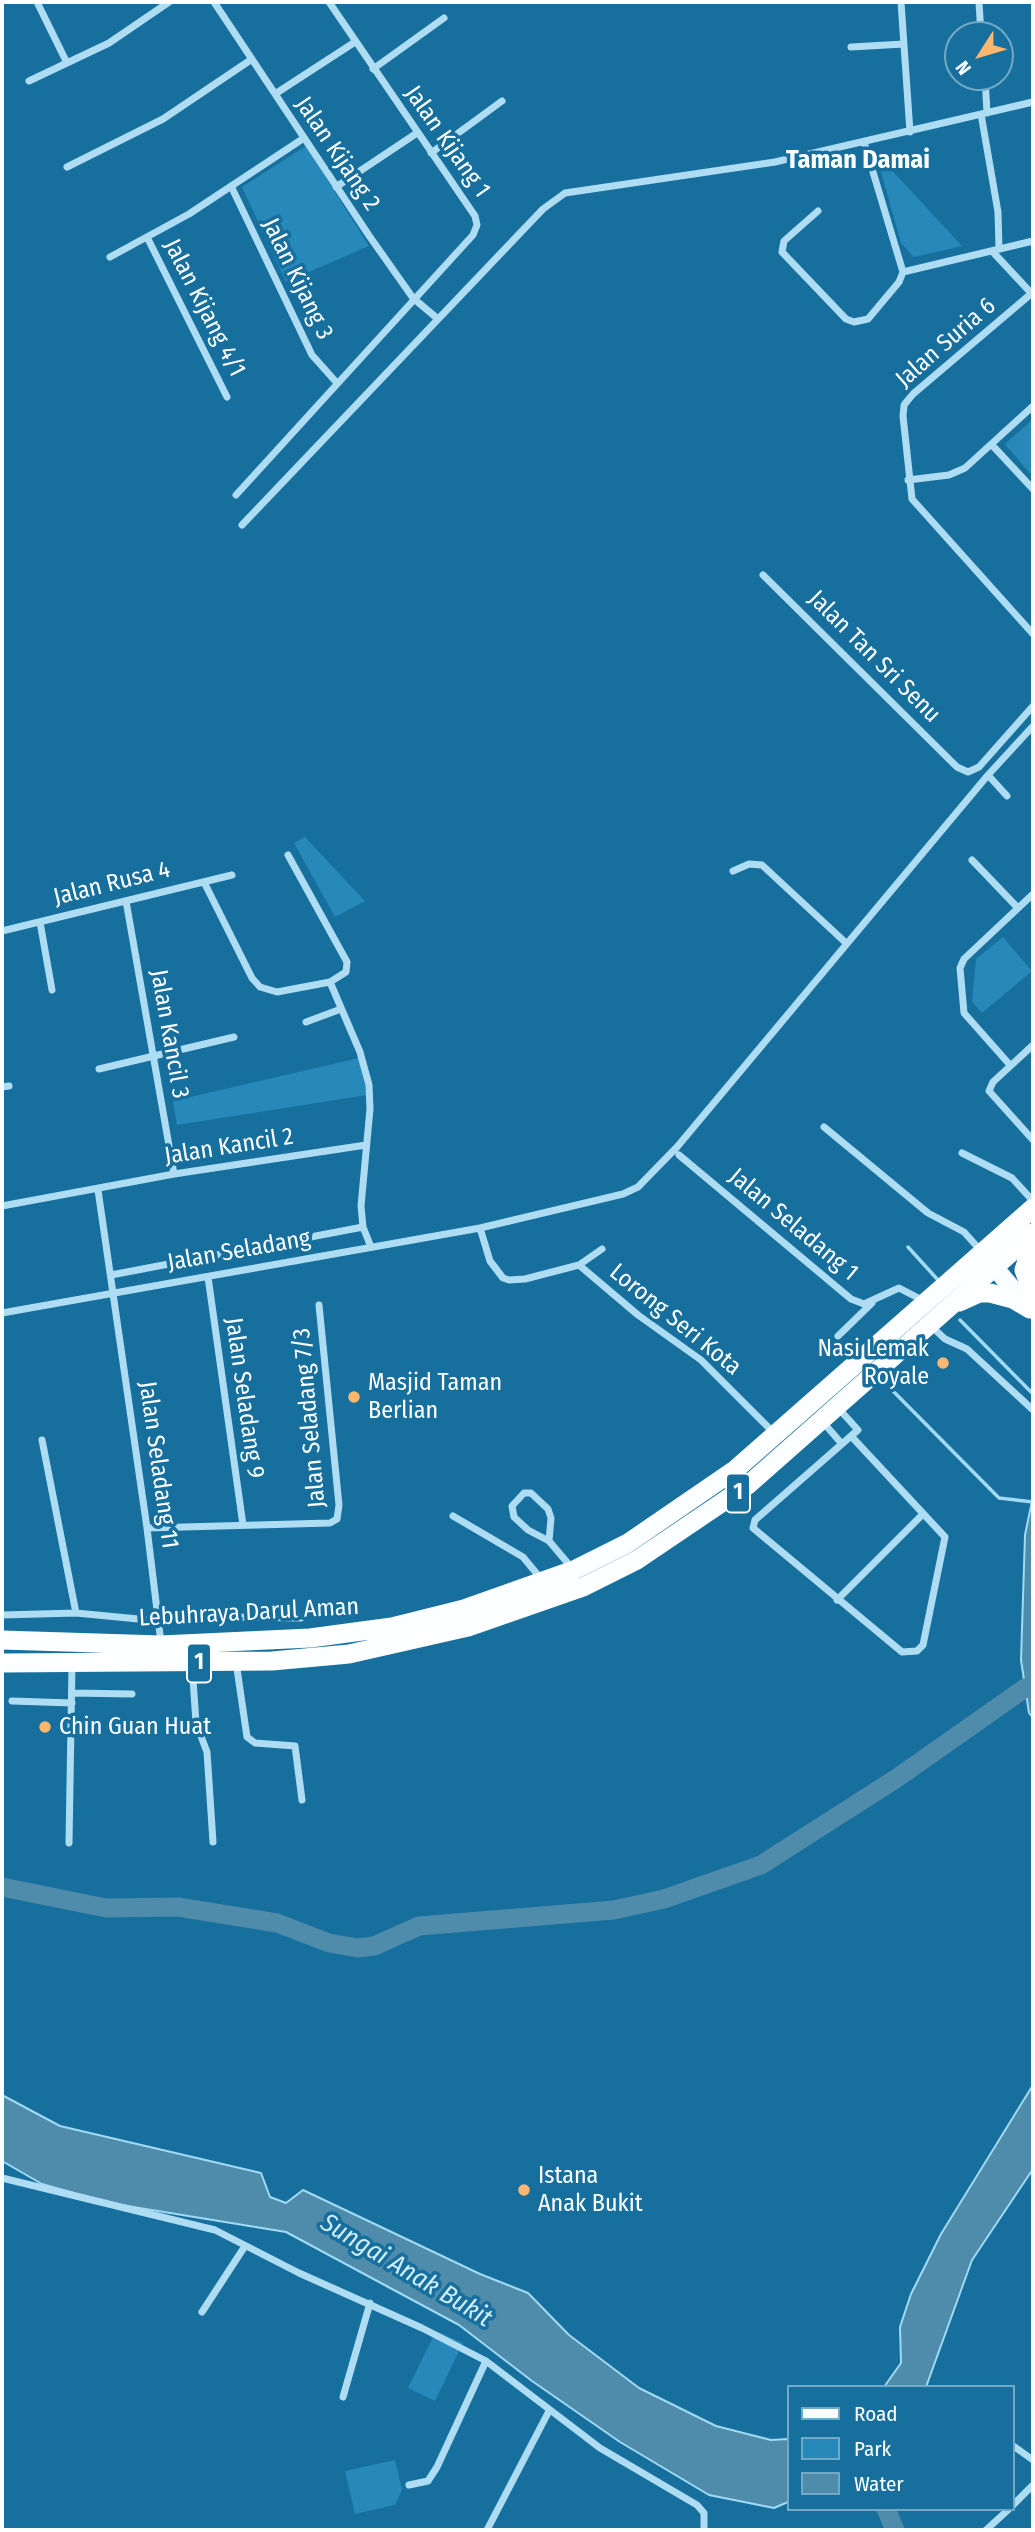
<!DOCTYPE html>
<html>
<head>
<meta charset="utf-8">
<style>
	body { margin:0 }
	#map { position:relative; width:1035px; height:2532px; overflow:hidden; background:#166f9d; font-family:"Fira Sans Condensed",sans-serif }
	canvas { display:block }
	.frame { position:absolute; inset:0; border:4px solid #fff; pointer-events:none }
	.legend { position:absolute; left:787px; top:2385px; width:228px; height:126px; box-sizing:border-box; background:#166f9d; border:2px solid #73a9c4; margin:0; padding:9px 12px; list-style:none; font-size:21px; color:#fff }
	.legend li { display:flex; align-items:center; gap:14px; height:35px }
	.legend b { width:35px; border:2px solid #73a9c4 }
	.north { position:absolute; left:944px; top:21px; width:70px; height:70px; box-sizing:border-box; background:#166f9d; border:2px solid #73a9c4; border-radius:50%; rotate:233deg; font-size:19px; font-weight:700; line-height:28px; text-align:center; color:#fff }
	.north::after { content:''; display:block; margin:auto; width:24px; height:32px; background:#ffb66f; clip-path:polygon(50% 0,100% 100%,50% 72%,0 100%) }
</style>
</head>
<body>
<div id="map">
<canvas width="1035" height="2532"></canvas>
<div class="frame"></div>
<ul class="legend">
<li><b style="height:9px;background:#f9fdff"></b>Road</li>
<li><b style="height:19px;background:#2689ba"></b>Park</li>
<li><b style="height:19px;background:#4f8baa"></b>Water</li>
</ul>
<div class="north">N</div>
</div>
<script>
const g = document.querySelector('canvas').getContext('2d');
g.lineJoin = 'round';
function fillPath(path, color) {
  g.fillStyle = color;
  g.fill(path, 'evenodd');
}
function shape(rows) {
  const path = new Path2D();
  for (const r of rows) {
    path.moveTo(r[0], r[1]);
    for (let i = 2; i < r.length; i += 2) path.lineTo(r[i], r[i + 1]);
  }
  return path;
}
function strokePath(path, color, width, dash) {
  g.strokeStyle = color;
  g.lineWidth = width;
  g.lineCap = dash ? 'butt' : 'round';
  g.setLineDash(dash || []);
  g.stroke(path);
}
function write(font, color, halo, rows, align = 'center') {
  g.font = font + ' "Fira Sans Condensed",sans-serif';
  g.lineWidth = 7;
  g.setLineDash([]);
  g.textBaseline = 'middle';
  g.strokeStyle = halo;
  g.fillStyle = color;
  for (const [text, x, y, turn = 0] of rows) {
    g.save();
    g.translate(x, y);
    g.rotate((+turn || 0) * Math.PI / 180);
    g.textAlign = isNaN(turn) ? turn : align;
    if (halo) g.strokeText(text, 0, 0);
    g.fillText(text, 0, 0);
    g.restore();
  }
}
const green = shape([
	[306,146,369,246,286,282,242,187],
	[886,164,962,246,914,257,901,243,879,165],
	[1033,419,1033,477,1005,444],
	[305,837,365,901,335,917,294,843],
	[1003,937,1032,971,982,1013,972,1002,976,959],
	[359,1058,367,1095,177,1125,173,1101],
	[436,2331,463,2343,435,2401,408,2388],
	[395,2460,402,2490,395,2505,355,2514,345,2471]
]);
const water = shape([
	[1033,1496,1033,1718,1029,1713,1021,1660,1025,1535,1033,1496],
	[1033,2085,1033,2169,972,2260,926,2387,884,2387,901,2363,900,2327,911,2294,941,2234,1033,2085],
	[2,2095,60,2126,261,2173,270,2197,286,2203,303,2190,480,2274,528,2293,569,2335,639,2388,716,2426,771,2440,788,2439,788,2502,774,2508,709,2495,620,2442,532,2381,459,2325,286,2232,109,2203,42,2184,2,2161,2,2095]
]);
const stream = shape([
	[908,1247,938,1280],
	[960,1320,1033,1394],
	[892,1390,999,1498,1033,1502]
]);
const river = shape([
	[2,1887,106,1908,178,1907,277,1923,329,1943,358,1948,374,1946,419,1926,614,1910,664,1899,761,1865,897,1778,1025,1688,1033,1687],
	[886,2509,895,2530]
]);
const minor = shape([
	[37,2,67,63],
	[214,2,370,237,413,298,438,319],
	[901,2,910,132],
	[979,2,981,35],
	[851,47,904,44],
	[373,69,444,18],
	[985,77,987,113],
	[29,81,109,43,169,2],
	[275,94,355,42],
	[981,114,998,212,999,249],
	[431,153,502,101],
	[67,167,163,119,252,59],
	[231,186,312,355,337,383],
	[336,187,417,133],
	[818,211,784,241,782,252,846,319,854,322,868,319,899,282,903,272,864,142],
	[147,237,227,397],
	[992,251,1033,295],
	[110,257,189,214,304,138],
	[903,272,1033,241],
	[1032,293,913,394,904,405,903,416,912,499,1033,634],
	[992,445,1033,489],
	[908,480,949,475,965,468,1033,406],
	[236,495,473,235,477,225,475,216,329,2],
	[242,525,543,209,565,193,775,162,1033,102],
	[763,575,957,767,968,772,979,767,1033,706],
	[988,775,1007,796],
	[972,860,1017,907],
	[733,871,749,864,762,865,846,943],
	[204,882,252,978,260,987,277,992,330,982,346,972,347,962,288,855],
	[126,901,174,1174],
	[40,922,52,990],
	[2,931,232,875],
	[330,982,360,1052,369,1085,370,1109,361,1206,363,1227,371,1247],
	[306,1022,341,1009],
	[1033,1045,993,1082,989,1091,1033,1140],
	[1010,1065,964,1013,960,968,964,959,1033,894],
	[99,1069,234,1037],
	[2,1087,9,1086],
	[824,1127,928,1213,964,1232,982,1252],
	[962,1153,1012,1178,1033,1201],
	[679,1155,851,1299,864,1304,899,1288,926,1302],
	[98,1190,147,1528,161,1643],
	[2,1206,174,1174,366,1145],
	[480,1228,490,1261,503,1278,509,1280,525,1279,579,1265,602,1249],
	[579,1265,638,1315,701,1360,774,1433],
	[111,1275,363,1227],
	[208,1277,243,1525],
	[2,1313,480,1228,623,1194,638,1187,677,1147,988,775,1033,726],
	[930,1325,945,1339,967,1349,1033,1410],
	[838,1336,872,1303],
	[839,1409,858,1430,851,1436,755,1520,753,1528,902,1652,917,1651,923,1645,945,1537,851,1436],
	[822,1421,842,1444],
	[42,1440,76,1613],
	[453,1516,523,1557,542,1580],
	[147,1528,330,1523,337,1519,339,1505,319,1305],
	[549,1541,551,1518,548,1509,531,1493,524,1493,512,1506,514,1517,528,1530,549,1541,571,1567],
	[837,1600,922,1515],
	[2,1615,76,1613,159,1621],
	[159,1616,301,1618],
	[236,1662,247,1737,255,1743,295,1746,302,1800],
	[192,1664,196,1723,207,1752,213,1842],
	[72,1693,132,1694],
	[12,1701,72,1703],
	[69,1843,72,1665],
	[2,2178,215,2230,299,2273,422,2328,486,2361,600,2448,697,2505,704,2513,704,2530],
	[202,2312,245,2246],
	[343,2397,370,2303],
	[1012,2445,1033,2460],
	[409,2485,428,2481,437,2467,486,2361],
	[1012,2506,1033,2485],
	[487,2530,549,2411],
	[986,2530,1009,2509]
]);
const primary = shape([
	[985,1256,1028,1307]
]);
const trunk = shape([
	[1033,1243,1024,1270,1033,1294],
	[959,1302,979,1293,990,1293,1013,1299,1030,1309],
	[2,1640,161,1645,310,1638,392,1627,464,1609,574,1570,628,1543,736,1469,1033,1208],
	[2,1663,272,1661,349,1654,468,1627,583,1587,637,1560,748,1485,1033,1233]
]);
const markers = [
	[943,1363,7,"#ffb66f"],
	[354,1397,7,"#ffb66f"],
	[45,1727,7,"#ffb66f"],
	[524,2190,7,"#ffb66f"]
];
const shields = [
	[738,1493,24],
	[199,1663,24]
];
const shieldNames = [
	["1",738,1493],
	["1",199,1663]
];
const streetNames = [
	["Jalan Kijang 1",447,142,55],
	["Jalan Kijang 2",337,154,56],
	["Jalan Kijang 3",297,279,64],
	["Jalan Kijang 4/1",204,308,63],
	["Jalan Suria 6",946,343,-41],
	["Jalan Tan Sri Senu",874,657,45],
	["Jalan Rusa 4",112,884,-14],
	["Jalan Kancil 3",169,1034,80],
	["Jalan Kancil 2",229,1147,-9],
	["Jalan Seladang 1",793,1225,40],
	["Jalan Seladang",239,1251,-10],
	["Lorong Seri Kota",675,1320,39],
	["Jalan Seladang 9",244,1398,82],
	["Jalan Seladang 7/3",310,1418,-95],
	["Jalan Seladang 11",158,1465,82],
	["Lebuhraya Darul Aman",249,1613,-3]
];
const poiNames = [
	["Nasi Lemak",929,1349,"right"],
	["Royale",929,1377,"right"],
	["Masjid Taman",368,1383],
	["Berlian",368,1411],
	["Chin Guan Huat",59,1727],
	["Istana",538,2176],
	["Anak Bukit",538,2204]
];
const neighbourhoodNames = [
	["Taman Damai",858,161]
];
const waterNames = [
	["Sungai Anak Bukit",406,2271,31]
];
fillPath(green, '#2689ba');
fillPath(water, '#4f8baa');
strokePath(water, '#a0daf5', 2);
strokePath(stream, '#a0daf5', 3.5);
strokePath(river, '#4f8baa', 19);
strokePath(minor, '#addcf3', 7);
strokePath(primary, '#f9fdff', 18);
strokePath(trunk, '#fcfeff', 19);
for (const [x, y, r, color] of markers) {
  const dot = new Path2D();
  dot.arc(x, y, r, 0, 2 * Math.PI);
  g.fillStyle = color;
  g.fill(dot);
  strokePath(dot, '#166f9d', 2.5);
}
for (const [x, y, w] of shields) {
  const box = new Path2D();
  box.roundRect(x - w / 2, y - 19.5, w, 39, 5);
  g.fillStyle = '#166f9d';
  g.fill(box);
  strokePath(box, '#fff', 2);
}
write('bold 23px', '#fff', null, shieldNames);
write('24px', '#fff', '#166f9d', streetNames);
write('24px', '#fff', '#166f9d', poiNames, 'left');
write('bold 26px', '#fff', '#166f9d', neighbourhoodNames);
write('italic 26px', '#cfedfb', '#166f9d', waterNames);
</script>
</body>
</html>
